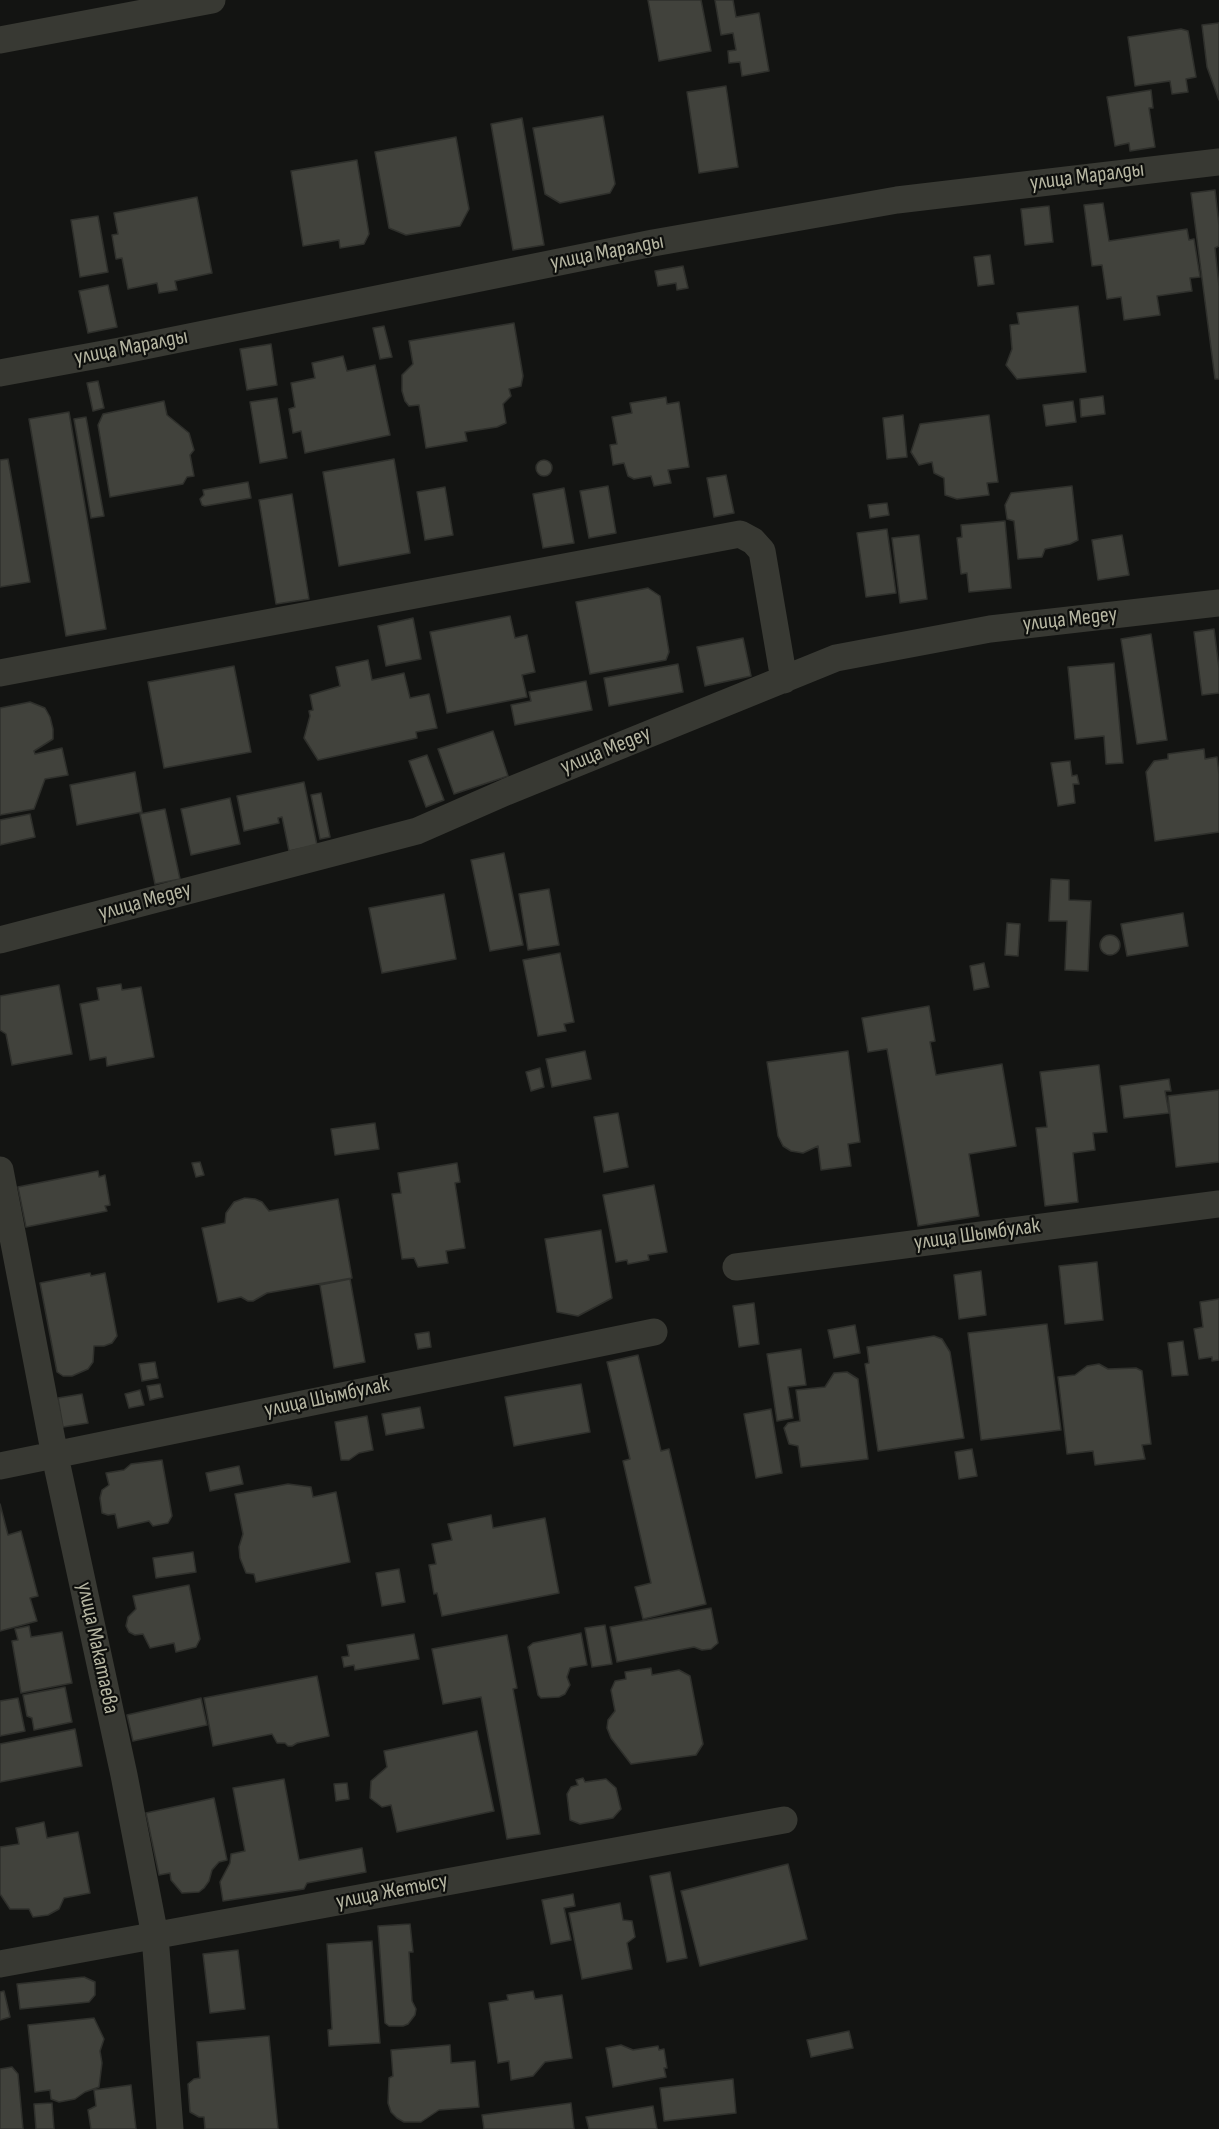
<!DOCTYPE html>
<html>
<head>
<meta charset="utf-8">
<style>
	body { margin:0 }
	canvas { display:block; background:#131412 }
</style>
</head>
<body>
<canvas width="1219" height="2129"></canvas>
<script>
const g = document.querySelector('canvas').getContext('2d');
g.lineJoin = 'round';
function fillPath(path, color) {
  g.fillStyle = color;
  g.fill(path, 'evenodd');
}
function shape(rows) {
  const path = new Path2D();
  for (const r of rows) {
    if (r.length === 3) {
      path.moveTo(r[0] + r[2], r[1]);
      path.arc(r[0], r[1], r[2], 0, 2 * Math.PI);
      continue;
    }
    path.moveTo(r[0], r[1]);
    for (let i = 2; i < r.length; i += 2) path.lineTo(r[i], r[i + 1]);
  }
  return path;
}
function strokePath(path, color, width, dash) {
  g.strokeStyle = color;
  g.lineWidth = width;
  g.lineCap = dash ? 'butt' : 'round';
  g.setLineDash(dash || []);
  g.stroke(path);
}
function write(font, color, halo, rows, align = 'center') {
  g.font = font + ' "Sofia Sans Condensed",sans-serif';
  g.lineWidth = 4.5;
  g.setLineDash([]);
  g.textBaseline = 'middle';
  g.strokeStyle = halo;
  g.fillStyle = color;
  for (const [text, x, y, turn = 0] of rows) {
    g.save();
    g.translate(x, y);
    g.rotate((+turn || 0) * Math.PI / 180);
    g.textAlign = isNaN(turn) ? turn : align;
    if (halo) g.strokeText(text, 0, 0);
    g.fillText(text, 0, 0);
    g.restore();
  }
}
const building = shape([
	[648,0,701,0,711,51,659,61,648,0],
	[715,0,733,0,736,17,759,13,769,71,742,76,740,62,729,63,728,51,736,50,733,33,721,35,715,0],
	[1219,23,1219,100,1207,67,1202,25,1219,23],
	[1181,29,1188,31,1196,77,1186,79,1188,92,1172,94,1170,81,1135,86,1128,37,1181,29],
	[726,86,738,167,699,173,687,92,726,86],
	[1151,90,1153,108,1149,108,1155,147,1130,151,1129,143,1115,146,1107,97,1151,90],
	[603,116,615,184,610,193,560,203,545,194,533,128,603,116],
	[522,118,544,245,513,250,491,124,522,118],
	[456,137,469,209,460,226,406,235,389,228,375,152,456,137],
	[357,160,369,234,364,244,340,248,339,240,303,246,291,171,357,160],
	[1215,190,1219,225,1219,246,1215,248,1219,286,1219,379,1215,379,1191,193,1215,190],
	[197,197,212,273,175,281,177,290,159,293,157,283,128,289,122,258,116,259,112,235,118,234,114,213,197,197],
	[1103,203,1109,241,1187,229,1189,240,1194,239,1200,277,1190,278,1192,291,1157,296,1160,315,1124,320,1121,297,1107,299,1102,265,1092,266,1084,205,1103,203],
	[1049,206,1053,242,1025,245,1021,209,1049,206],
	[98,216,108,272,80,277,71,220,98,216],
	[990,255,994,284,978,286,974,257,990,255],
	[683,266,688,288,677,290,676,283,658,286,655,271,683,266],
	[108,285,117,327,88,333,79,291,108,285],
	[1078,306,1086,372,1017,379,1006,365,1012,349,1010,325,1019,324,1017,313,1078,306],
	[514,323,523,376,521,386,509,389,511,396,503,404,506,423,497,427,465,432,467,441,426,448,419,405,409,406,405,401,402,391,402,375,413,364,409,341,514,323],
	[384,326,392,357,380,359,373,328,384,326],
	[271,344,277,385,247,390,240,349,271,344],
	[343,356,347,371,375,365,390,435,305,453,301,431,293,433,289,409,295,407,291,383,315,378,312,363,343,356],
	[98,381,104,408,93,411,87,383,98,381],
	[1103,396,1105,414,1081,417,1080,399,1103,396],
	[666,397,667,404,679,402,689,467,668,470,671,483,654,486,651,476,634,479,628,476,624,463,613,465,610,445,617,444,612,417,632,413,630,403,666,397],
	[277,398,287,458,260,463,250,402,277,398],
	[164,401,167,415,189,433,194,450,190,455,194,476,187,477,183,484,110,497,98,425,103,414,164,401],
	[1073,401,1076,422,1046,426,1043,405,1073,401],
	[69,412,106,629,66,636,29,419,69,412],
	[903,415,907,457,887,459,883,418,903,415],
	[989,415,998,482,987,483,989,495,957,499,945,495,944,478,934,473,932,462,919,465,911,452,920,424,989,415],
	[86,417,104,516,91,518,74,419,86,417],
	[8,459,30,582,0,587,0,460,8,459],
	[394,459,410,553,339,566,323,472,394,459],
	[544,468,8],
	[726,475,734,513,714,517,707,478,726,475],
	[248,482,251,498,205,506,202,505,200,499,204,495,203,490,248,482],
	[608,486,616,533,589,538,580,491,608,486],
	[1072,486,1078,540,1070,544,1045,549,1042,557,1018,559,1014,521,1007,519,1005,505,1011,493,1072,486],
	[445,487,453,535,425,540,417,492,445,487],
	[564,488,574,543,543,548,533,494,564,488],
	[292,494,309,599,276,604,259,500,292,494],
	[887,503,889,515,870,518,868,505,887,503],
	[1005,521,1011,588,969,592,967,573,961,574,957,538,962,537,961,525,1005,521],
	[887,529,896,593,866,597,857,533,887,529],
	[919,535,927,599,900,603,892,538,919,535],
	[1122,535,1129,575,1098,580,1092,540,1122,535],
	[648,588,660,596,669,652,666,660,590,674,576,602,648,588],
	[510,616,515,638,527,635,535,672,522,675,527,697,447,713,430,632,510,616],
	[413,618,421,659,386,666,378,626,413,618],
	[1214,629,1219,668,1219,693,1202,695,1194,632,1214,629],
	[1151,634,1167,740,1137,744,1121,639,1151,634],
	[743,638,751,676,705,686,697,647,743,638],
	[368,660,372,680,404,673,410,698,429,694,437,728,416,732,417,738,318,760,304,738,310,716,309,711,313,710,310,695,340,686,336,667,368,660],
	[1114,663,1123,763,1106,764,1104,736,1075,739,1068,667,1114,663],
	[678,664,683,692,609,706,604,678,678,664],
	[234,666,251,752,164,768,148,682,234,666],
	[586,681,592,710,515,725,511,705,531,701,529,692,586,681],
	[30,702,45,708,50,717,53,729,53,739,34,751,35,754,62,748,68,775,45,779,34,809,0,815,0,708,30,702],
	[493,731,508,776,454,794,438,749,493,731],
	[1204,749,1205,759,1217,757,1219,774,1219,832,1155,841,1146,772,1154,761,1168,759,1168,754,1204,749],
	[427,755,444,800,426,807,409,761,427,755],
	[1070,761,1072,776,1077,775,1079,784,1073,784,1075,803,1058,806,1051,763,1070,761],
	[135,772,142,812,77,825,70,785,135,772],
	[304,782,317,845,289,851,282,817,278,818,279,823,244,831,237,796,304,782],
	[321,793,330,837,320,839,311,795,321,793],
	[230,798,240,844,191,855,181,809,230,798],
	[165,809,180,879,155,884,140,814,165,809],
	[30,814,35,837,0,845,0,820,30,814],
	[504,853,523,945,490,951,471,860,504,853],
	[1051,879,1069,880,1069,900,1091,901,1088,971,1065,970,1067,921,1049,921,1051,879],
	[549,889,559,945,528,950,519,894,549,889],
	[444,894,456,959,382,973,369,908,444,894],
	[1183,913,1188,946,1127,956,1121,924,1183,913],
	[1007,923,1020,924,1018,956,1005,955,1007,923],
	[1110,945,10],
	[560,953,574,1022,564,1024,566,1031,538,1036,523,960,560,953],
	[984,963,989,987,974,990,970,966,984,963],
	[121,984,122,990,141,987,154,1057,107,1066,106,1057,90,1060,80,1004,99,1000,97,988,121,984],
	[59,985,72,1054,12,1065,6,1034,0,1030,0,996,59,985],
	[929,1006,935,1041,930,1042,936,1075,1002,1064,1016,1146,969,1154,979,1216,918,1226,887,1049,868,1052,862,1018,929,1006],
	[585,1051,591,1079,552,1087,546,1059,585,1051],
	[848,1051,860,1142,848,1144,851,1166,821,1170,818,1146,803,1153,791,1151,783,1146,778,1136,767,1062,848,1051],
	[1099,1065,1107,1132,1093,1133,1095,1150,1073,1153,1078,1202,1045,1206,1036,1128,1047,1127,1040,1072,1099,1065],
	[540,1068,544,1087,531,1091,526,1072,540,1068],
	[1169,1079,1171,1091,1165,1091,1169,1113,1124,1118,1120,1086,1169,1079],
	[1219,1090,1219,1162,1176,1167,1168,1096,1219,1090],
	[618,1113,628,1167,604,1172,594,1117,618,1113],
	[375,1123,379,1149,335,1155,331,1129,375,1123],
	[200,1162,204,1175,196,1177,192,1163,200,1162],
	[457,1163,460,1182,455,1183,465,1248,446,1251,448,1263,418,1267,414,1258,402,1259,392,1194,401,1193,398,1173,457,1163],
	[98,1171,99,1177,105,1175,110,1205,105,1206,107,1211,26,1227,18,1187,98,1171],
	[654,1185,667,1252,648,1255,649,1260,628,1264,627,1260,616,1262,603,1195,654,1185],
	[245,1198,255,1199,262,1202,269,1211,338,1199,352,1278,267,1293,253,1301,248,1301,241,1297,218,1302,202,1228,225,1223,226,1213,234,1202,245,1198],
	[601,1230,612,1298,578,1316,557,1312,545,1239,601,1230],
	[1097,1262,1103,1320,1065,1324,1059,1266,1097,1262],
	[981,1271,986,1315,959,1319,954,1275,981,1271],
	[90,1273,91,1276,105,1273,117,1336,112,1343,104,1346,94,1346,93,1362,88,1369,72,1376,63,1376,57,1372,40,1283,90,1273],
	[350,1279,365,1362,334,1368,320,1285,350,1279],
	[1219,1299,1219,1360,1212,1361,1212,1357,1199,1359,1194,1329,1203,1327,1200,1302,1219,1299],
	[754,1303,759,1344,739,1347,733,1306,754,1303],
	[1047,1324,1061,1430,981,1440,968,1333,1047,1324],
	[855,1325,860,1353,834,1358,828,1330,855,1325],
	[429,1332,431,1347,418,1349,415,1334,429,1332],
	[934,1336,942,1339,950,1352,964,1438,878,1451,865,1364,869,1363,867,1347,934,1336],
	[1183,1341,1188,1375,1172,1376,1168,1343,1183,1341],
	[801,1349,806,1385,788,1387,793,1418,777,1421,767,1354,801,1349],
	[638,1355,661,1451,669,1449,706,1604,643,1619,635,1587,651,1583,623,1461,630,1459,607,1362,638,1355],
	[155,1362,158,1378,142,1381,139,1364,155,1362],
	[1099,1364,1108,1369,1136,1368,1142,1371,1151,1444,1142,1445,1145,1459,1095,1465,1093,1451,1067,1454,1058,1377,1075,1375,1087,1366,1099,1364],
	[847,1372,858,1379,868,1459,801,1467,798,1446,789,1444,784,1428,788,1423,800,1421,796,1390,825,1387,834,1373,847,1372],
	[160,1384,163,1397,150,1400,147,1386,160,1384],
	[581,1384,590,1432,514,1446,505,1397,581,1384],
	[140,1390,144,1405,129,1408,125,1394,140,1390],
	[82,1394,88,1423,63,1427,58,1398,82,1394],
	[420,1407,424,1428,386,1435,382,1414,420,1407],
	[771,1409,782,1473,756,1478,744,1414,771,1409],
	[367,1416,373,1450,359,1453,349,1460,341,1460,335,1422,367,1416],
	[972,1449,977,1476,959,1479,955,1452,972,1449],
	[162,1460,172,1516,168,1523,153,1526,149,1521,118,1528,115,1514,108,1515,102,1513,100,1498,102,1490,109,1485,106,1473,124,1470,131,1464,162,1460],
	[239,1466,243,1484,210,1491,206,1473,239,1466],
	[288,1484,311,1487,313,1497,336,1492,350,1562,256,1582,254,1574,246,1573,240,1558,239,1547,243,1534,235,1494,288,1484],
	[0,1504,8,1535,21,1531,38,1596,30,1598,37,1621,0,1631,0,1504],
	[491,1515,493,1528,545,1518,559,1593,442,1616,437,1593,434,1594,429,1565,436,1564,432,1544,452,1540,448,1524,491,1515],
	[193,1552,196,1572,156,1578,153,1558,193,1552],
	[399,1569,405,1602,382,1606,376,1573,399,1569],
	[189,1585,200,1639,196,1647,176,1652,174,1643,150,1648,143,1634,135,1635,129,1632,126,1626,128,1617,136,1609,133,1596,189,1585],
	[711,1608,718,1643,711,1649,702,1650,694,1647,617,1662,610,1627,711,1608],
	[605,1625,612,1664,592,1667,585,1628,605,1625],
	[29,1626,31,1637,62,1632,72,1683,21,1693,12,1641,18,1640,15,1629,29,1626],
	[581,1633,587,1665,570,1668,567,1677,570,1685,565,1694,559,1697,541,1698,538,1695,528,1647,533,1643,581,1633],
	[414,1634,419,1659,355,1670,354,1665,344,1667,342,1657,349,1656,347,1645,414,1634],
	[507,1635,517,1688,513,1689,540,1834,507,1839,481,1697,443,1704,432,1649,507,1635],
	[651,1668,652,1675,679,1670,690,1676,703,1744,696,1755,631,1764,611,1738,607,1728,608,1720,615,1711,611,1690,615,1681,626,1679,625,1672,651,1668],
	[317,1676,329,1736,297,1743,292,1746,288,1746,285,1743,277,1743,272,1734,213,1746,204,1698,317,1676],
	[65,1687,72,1722,34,1730,32,1718,27,1716,23,1695,65,1687],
	[18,1698,25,1731,0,1736,0,1701,18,1698],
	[201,1698,207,1725,133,1741,127,1715,201,1698],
	[75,1729,82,1766,0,1782,0,1744,75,1729],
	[477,1731,494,1811,397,1832,391,1805,382,1807,370,1798,371,1781,387,1767,384,1751,477,1731],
	[583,1778,585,1782,606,1779,616,1788,621,1809,613,1818,580,1824,570,1820,567,1794,571,1787,578,1785,576,1780,583,1778],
	[284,1779,299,1860,362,1848,366,1872,307,1883,304,1889,223,1901,220,1882,230,1863,231,1854,245,1851,233,1788,284,1779],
	[347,1783,349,1799,336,1801,334,1784,347,1783],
	[214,1798,227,1860,219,1862,212,1870,209,1881,204,1888,199,1892,182,1893,171,1880,170,1873,159,1875,146,1813,214,1798],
	[44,1822,47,1838,78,1832,90,1893,64,1898,59,1909,48,1915,33,1917,29,1909,10,1909,0,1894,0,1847,19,1844,16,1828,44,1822],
	[788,1864,807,1939,700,1966,681,1891,788,1864],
	[670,1872,687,1958,667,1962,650,1876,670,1872],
	[573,1894,575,1906,564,1908,571,1940,551,1944,542,1900,573,1894],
	[620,1903,623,1920,632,1921,635,1937,627,1943,632,1969,582,1979,569,1913,620,1903],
	[410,1924,413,1952,409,1952,412,2001,416,2009,415,2015,408,2024,403,2026,389,2026,385,2023,378,1926,410,1924],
	[372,1941,380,2043,329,2046,328,2030,332,2029,327,1944,372,1941],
	[238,1950,245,2009,210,2013,203,1954,238,1950],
	[84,1977,95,1982,95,1995,89,2002,20,2009,17,1984,84,1977],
	[4,1991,10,2017,0,2020,0,1992,4,1991],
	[533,1991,535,1999,562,1995,572,2058,545,2062,533,2076,511,2080,509,2061,498,2063,489,2003,508,2000,507,1995,533,1991],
	[94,2018,104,2039,100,2051,102,2063,99,2087,85,2092,75,2099,59,2102,51,2099,50,2090,35,2092,28,2025,94,2018],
	[849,2031,853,2048,811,2057,807,2040,849,2031],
	[269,2036,278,2129,205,2129,204,2117,199,2117,190,2112,188,2084,194,2079,200,2078,197,2042,269,2036],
	[450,2045,451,2063,475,2061,479,2107,439,2110,421,2122,404,2122,397,2118,391,2112,388,2103,389,2078,393,2076,391,2050,450,2045],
	[621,2045,633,2050,658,2046,659,2050,664,2049,667,2068,664,2068,666,2077,613,2087,606,2048,621,2045],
	[12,2067,18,2074,23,2129,0,2129,0,2069,12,2067],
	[733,2079,736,2113,664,2121,660,2088,733,2079],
	[131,2085,136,2129,91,2129,88,2110,96,2106,94,2090,131,2085],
	[52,2103,54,2129,36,2129,34,2104,52,2103],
	[571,2103,574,2129,484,2129,482,2115,571,2103],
	[653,2106,657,2129,589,2129,586,2117,653,2106]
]);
const street = shape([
	[0,40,212,0],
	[0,373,120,351,653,243,897,200,1219,162],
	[0,673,740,534,753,541,762,551,784,680],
	[0,940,417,831,506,792,836,658,990,629,1219,603],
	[0,1170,55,1456,124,1775,155,1936,170,2129],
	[736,1267,1219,1204],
	[0,1466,654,1332],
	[0,1964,784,1820]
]);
const streetNames = [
	["улица Маралды",1087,177,-7],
	["улица Маралды",607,253,-11],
	["улица Маралды",131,348,-11],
	["улица Медеу",1070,620,-6],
	["улица Медеу",606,751,-22],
	["улица Медеу",145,902,-15],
	["улица Шымбулак",977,1235,-8],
	["улица Шымбулак",327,1398,-12],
	["улица Макатаева",97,1648,78],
	["улица Жетысу",392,1892,-11]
];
fillPath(building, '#41423c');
strokePath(building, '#2f302c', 1.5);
strokePath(street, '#383933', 27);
write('22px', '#b6b6a2', '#0e0f0d', streetNames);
</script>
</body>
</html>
